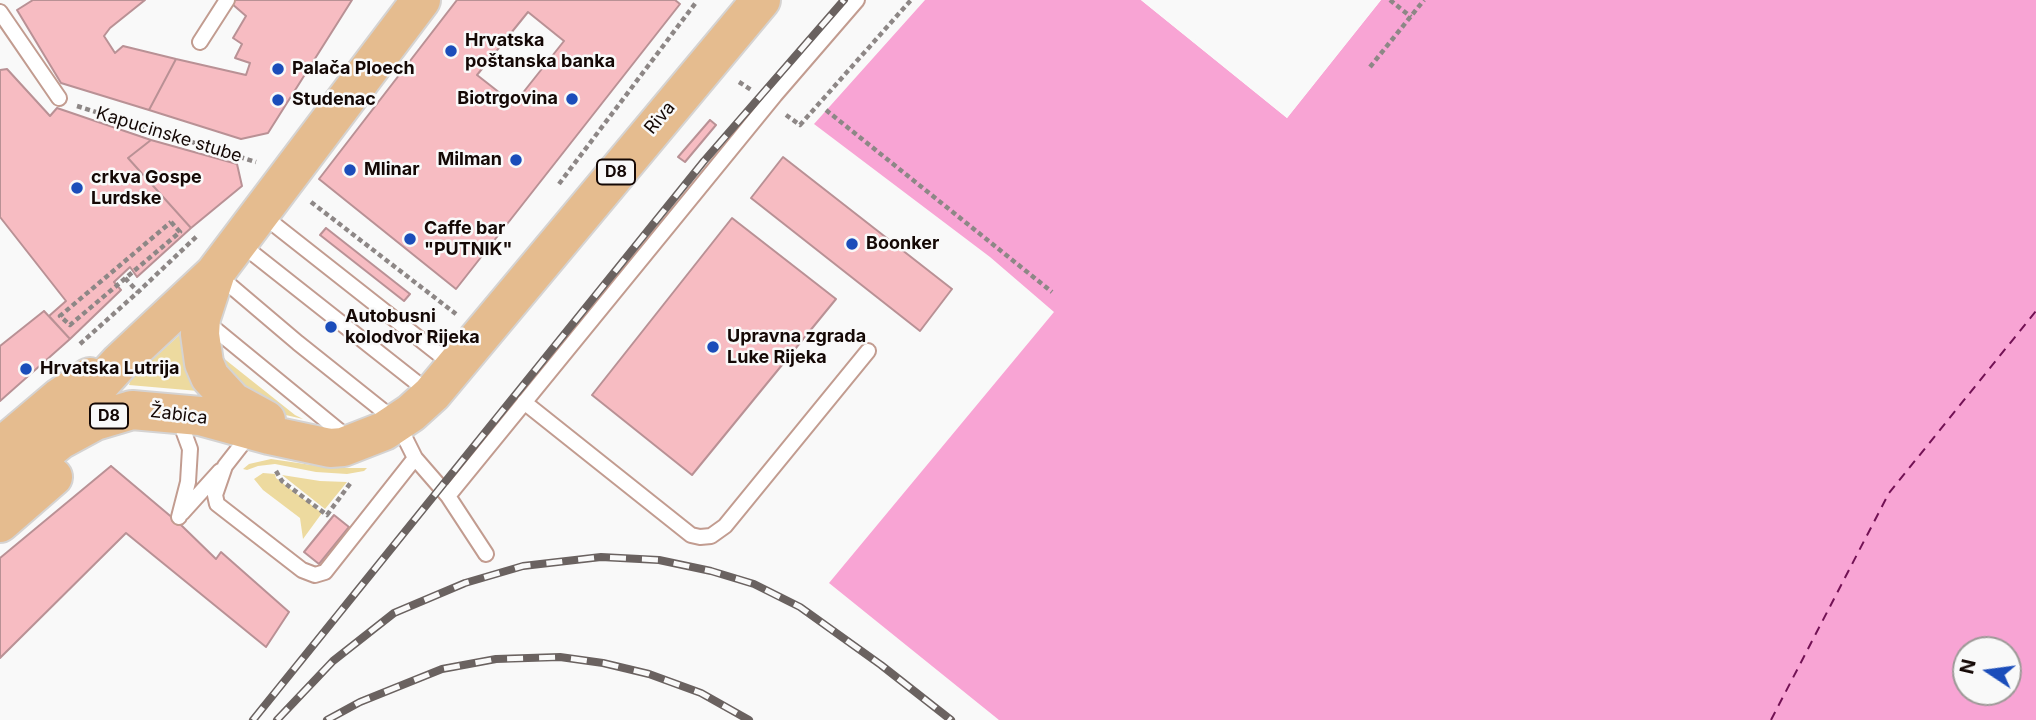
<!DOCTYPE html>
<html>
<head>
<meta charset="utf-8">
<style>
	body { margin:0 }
	#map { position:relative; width:2036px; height:720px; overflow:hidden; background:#f9f9f9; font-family:Inter,sans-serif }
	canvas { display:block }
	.north { position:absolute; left:1952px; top:636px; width:70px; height:70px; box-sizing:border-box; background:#f9f9f9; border:2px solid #9d9997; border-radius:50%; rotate:283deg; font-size:19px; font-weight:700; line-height:28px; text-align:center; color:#140805 }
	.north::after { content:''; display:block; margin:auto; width:24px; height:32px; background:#1b4dba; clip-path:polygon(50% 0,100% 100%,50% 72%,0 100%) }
</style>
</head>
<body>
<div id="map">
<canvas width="2036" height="720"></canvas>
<div class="north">N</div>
</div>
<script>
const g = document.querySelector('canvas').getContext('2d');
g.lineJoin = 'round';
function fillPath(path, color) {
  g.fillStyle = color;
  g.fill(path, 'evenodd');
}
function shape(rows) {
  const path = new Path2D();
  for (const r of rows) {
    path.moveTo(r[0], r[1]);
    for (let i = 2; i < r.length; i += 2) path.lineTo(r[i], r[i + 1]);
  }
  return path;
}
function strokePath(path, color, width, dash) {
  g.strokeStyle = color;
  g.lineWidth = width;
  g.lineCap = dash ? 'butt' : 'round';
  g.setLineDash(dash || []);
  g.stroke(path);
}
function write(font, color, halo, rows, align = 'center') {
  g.font = font + ' Inter,sans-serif';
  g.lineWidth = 5;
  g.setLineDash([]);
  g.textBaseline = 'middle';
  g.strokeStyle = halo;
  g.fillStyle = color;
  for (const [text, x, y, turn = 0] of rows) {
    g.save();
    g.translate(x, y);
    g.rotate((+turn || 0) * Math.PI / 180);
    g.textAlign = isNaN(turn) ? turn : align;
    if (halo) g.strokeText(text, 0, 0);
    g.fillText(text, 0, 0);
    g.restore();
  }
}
const green = shape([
	[185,330,198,391,129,385,131,379],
	[222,357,295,415,303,419,277,413,263,406,225,367],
	[271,459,332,468,367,468,364,471,347,474,316,472,275,464,258,466,247,470,243,469,249,464],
	[263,473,275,474,276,478,322,513,303,539,300,518,263,490,254,479],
	[282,475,320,481,347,482,325,509]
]);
const water = shape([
	[925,0,1141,0,1287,118,1381,0,2036,0,2036,720,999,720,829,583,1054,312,990,257,814,124],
	[1966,650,2008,650,2008,692,1966,692]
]);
const pier = shape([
	[1141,0,1147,0,1286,113,1376,0,1381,0,1287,118]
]);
const ferry = shape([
	[1771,720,1889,493,2036,311]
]);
const building = shape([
	[33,0,145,0,110,28,104,36,115,53,123,46,176,59,149,110,61,83,17,10,33,0],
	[233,0,352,0,268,133,241,139,149,110,176,59,246,75,250,63,235,58,242,44,233,38,246,16,231,3,233,0],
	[457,0,675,0,680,4,456,289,319,179,457,0],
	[528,12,564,41,514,104,477,75,528,12],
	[7,69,50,116,57,108,151,140,128,158,191,228,137,277,130,267,114,282,121,290,70,339,49,316,66,301,0,217,0,70,7,69],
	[710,120,716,125,685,162,678,157,710,120],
	[151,140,237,164,242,186,191,228,128,158,151,140],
	[783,157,952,289,920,331,751,198,783,157],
	[732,218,836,299,692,475,592,395,732,218],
	[326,228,410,294,404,301,320,235,326,228],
	[44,311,70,339,0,401,0,346,44,311],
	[111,466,181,525,216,559,221,552,289,612,266,647,126,533,0,658,0,558,111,466],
	[334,515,349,527,319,564,304,552,334,515]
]);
const path = shape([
	[1390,0,1411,17],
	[1370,67,1424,0],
	[739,82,753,91],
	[77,106,256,162],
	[826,110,1052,292],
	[786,115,800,125,911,0],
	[559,184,697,1],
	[311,202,456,314],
	[171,222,180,232,70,325,60,316,171,222],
	[125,278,138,292],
	[80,344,138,292,197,236],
	[276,471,282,481,327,515,352,481]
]);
const lane = shape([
	[0,12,59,98],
	[200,42,227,0],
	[261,214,454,366],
	[241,244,431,394],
	[219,276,298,343,397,422,415,458,448,496,486,554],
	[205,321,349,439],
	[524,402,691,535,700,537,711,536,725,526,868,351],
	[175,420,183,430,190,449,188,482,179,517],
	[254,438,243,443,225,466,215,495,217,504,302,570,315,575,325,572,415,458],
	[448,496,775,95,857,0],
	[182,513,220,471]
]);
const primary = shape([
	[215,275,201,318,200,334,204,363,210,377,233,402,266,420],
	[61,438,89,396,120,362,215,273,421,0],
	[0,448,59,398,90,377],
	[0,489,60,440,95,421,132,410,200,416,269,435,330,448,343,447,384,431,411,413,432,394,761,0],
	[0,523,53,477]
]);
const rail = shape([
	[253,720,704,161,844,0],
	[277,720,333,661,394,613,465,583,523,566,601,557,659,560,711,571,754,584,800,607,881,665,951,720],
	[327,720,360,702,442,669,496,659,560,657,603,663,649,674,701,693,749,720]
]);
const markers = [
	[451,51,7,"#1b4dba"],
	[278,69,7,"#1b4dba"],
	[572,99,7,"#1b4dba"],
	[278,100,7,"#1b4dba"],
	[516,160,7,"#1b4dba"],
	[350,170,7,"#1b4dba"],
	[77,188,7,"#1b4dba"],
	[410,239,7,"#1b4dba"],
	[852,244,7,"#1b4dba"],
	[331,327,7,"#1b4dba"],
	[713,347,7,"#1b4dba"],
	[26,369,7,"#1b4dba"]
];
const shields = [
	[616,172,38],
	[109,416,38]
];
const shieldNames = [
	["D8",616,172],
	["D8",109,416]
];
const poiNames = [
	["Hrvatska",465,41],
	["poštanska banka",465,62],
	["Palača Ploech",292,69],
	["Biotrgovina",558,99,"right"],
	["Studenac",292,100],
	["Milman",502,160,"right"],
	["Mlinar",364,170],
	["crkva Gospe",91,178],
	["Lurdske",91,199],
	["Caffe bar",424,229],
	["\"PUTNIK\"",424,250],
	["Boonker",866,244],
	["Autobusni",345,317],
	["kolodvor Rijeka",345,338],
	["Upravna zgrada",727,337],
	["Luke Rijeka",727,358],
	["Hrvatska Lutrija",40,369]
];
const streetNames = [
	["Riva",660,118,-50],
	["Kapucinske stube",169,135,17],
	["Žabica",179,415,7]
];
fillPath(green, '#edda9f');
fillPath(water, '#f8a4d4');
fillPath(pier, '#f9f9f9');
strokePath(ferry, '#721254', 2, [9, 7]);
fillPath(building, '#f7bcc2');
strokePath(building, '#b99195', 2);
strokePath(lane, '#c29c90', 18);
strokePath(primary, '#d5d3d2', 42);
strokePath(path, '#8d8786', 4.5, [5, 3.5]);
strokePath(lane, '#fff', 14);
strokePath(primary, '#e5bc8f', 38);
strokePath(rail, '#6a6260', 8);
strokePath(rail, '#f9f9f9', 5, [16]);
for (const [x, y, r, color] of markers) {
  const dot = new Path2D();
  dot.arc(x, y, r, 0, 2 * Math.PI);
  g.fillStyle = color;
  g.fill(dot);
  strokePath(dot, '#f9f9f9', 2.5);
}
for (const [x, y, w] of shields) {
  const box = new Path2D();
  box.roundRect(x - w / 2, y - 12.5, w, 25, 5);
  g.fillStyle = '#f9f9f9';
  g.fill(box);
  strokePath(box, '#140805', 2);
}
write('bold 16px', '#140805', null, shieldNames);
write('bold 18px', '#140805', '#f9f9f9', poiNames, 'left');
write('18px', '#140805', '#f9f9f9', streetNames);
</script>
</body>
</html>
